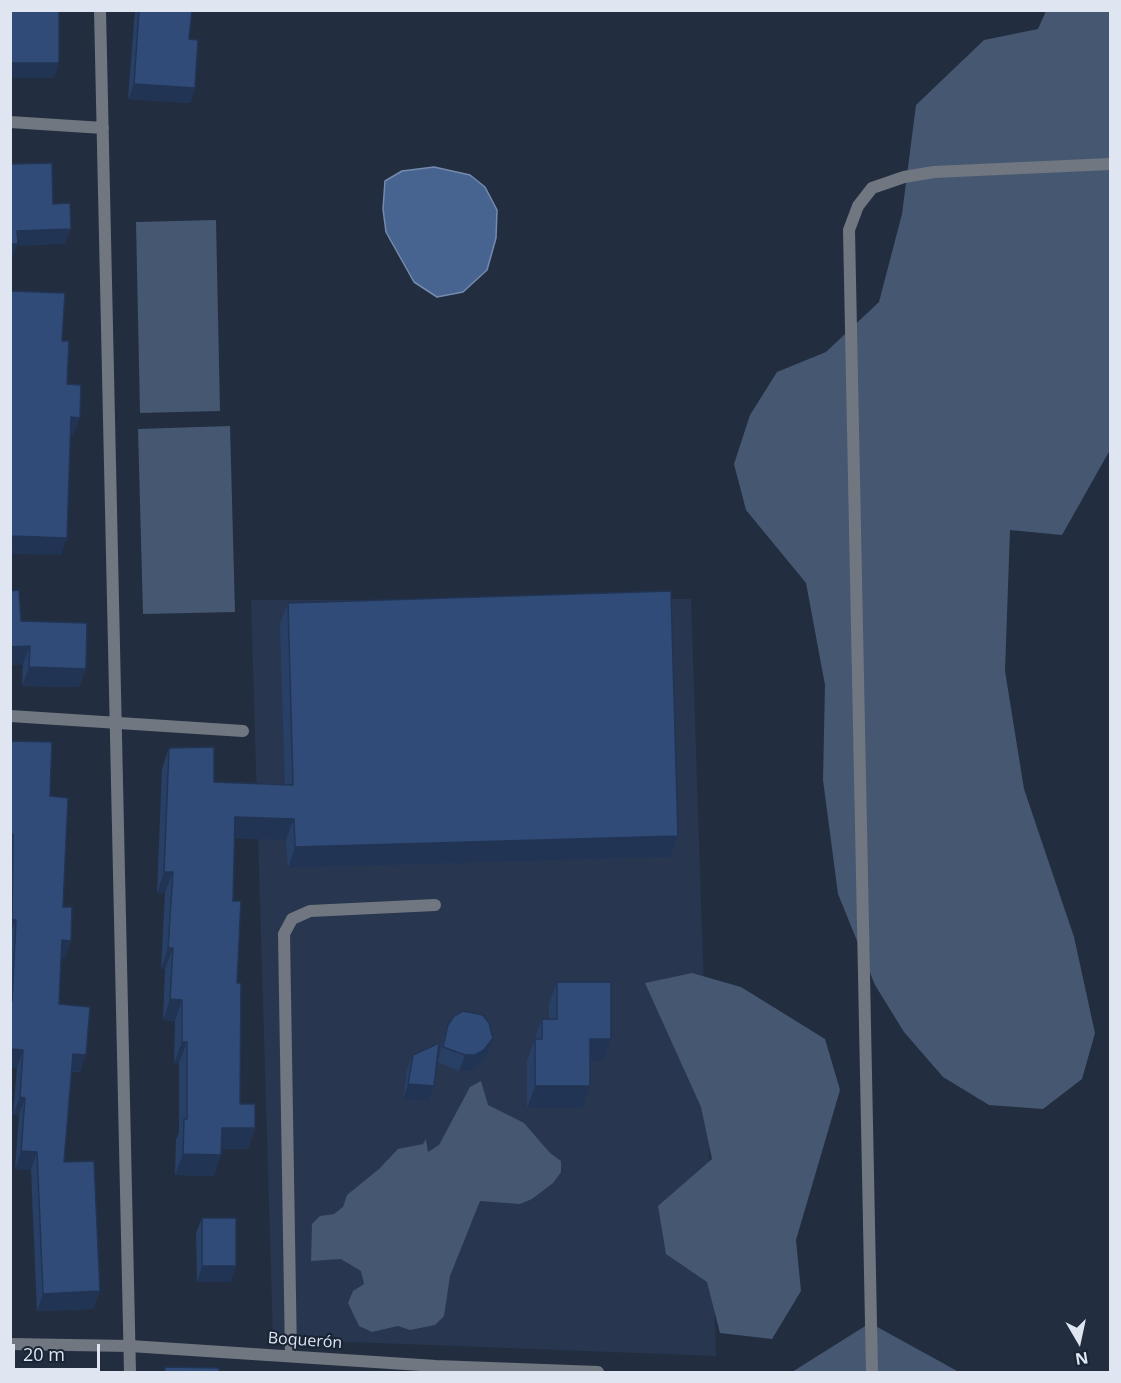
<!DOCTYPE html>
<html>
<head>
<meta charset="utf-8">
<style>
	body { margin:0 }
	#map { position:relative; width:1121px; height:1383px; overflow:hidden; background:#222e3f; font-family:"Open Sans",sans-serif }
	canvas { display:block }
	.frame { position:absolute; inset:0; border:12px solid #dfe6f2; pointer-events:none }
	.north { position:absolute; left:1049px; top:1311px; width:60px; height:60px; -webkit-text-stroke:4px #192435; paint-order:stroke; rotate:171deg; font-size:16px; font-weight:700; line-height:24px; text-align:center; color:#dfe6f2 }
	.north::after { content:''; display:block; margin:auto; width:21px; height:27px; background:#dfe6f2; clip-path:polygon(50% 0,100% 100%,50% 72%,0 100%) }
	.scale { position:absolute; left:12px; top:1344px; width:88px; height:27px; box-sizing:border-box; border:3px solid #dfe6f2; border-top:0; padding-left:8px; font-size:18px; line-height:21px; white-space:nowrap; color:#dfe6f2; -webkit-text-stroke:4px #192435; paint-order:stroke }
</style>
</head>
<body>
<div id="map">
<canvas width="1121" height="1383"></canvas>
<div class="frame"></div>
<div class="north">N</div>
<div class="scale">20 m</div>
</div>
<script>
const g = document.querySelector('canvas').getContext('2d');
g.lineJoin = 'round';
function fillPath(path, color) {
  g.fillStyle = color;
  g.fill(path, 'evenodd');
}
function shape(rows) {
  const path = new Path2D();
  for (const r of rows) {
    path.moveTo(r[0], r[1]);
    for (let i = 2; i < r.length; i += 2) path.lineTo(r[i], r[i + 1]);
  }
  return path;
}
function strokePath(path, color, width, dash) {
  g.strokeStyle = color;
  g.lineWidth = width;
  g.lineCap = dash ? 'butt' : 'round';
  g.setLineDash(dash || []);
  g.stroke(path);
}
function write(font, color, halo, rows, align = 'center') {
  g.font = font + ' "Open Sans",sans-serif';
  g.lineWidth = 4.5;
  g.setLineDash([]);
  g.textBaseline = 'middle';
  g.strokeStyle = halo;
  g.fillStyle = color;
  for (const [text, x, y, turn = 0] of rows) {
    g.save();
    g.translate(x, y);
    g.rotate((+turn || 0) * Math.PI / 180);
    g.textAlign = isNaN(turn) ? turn : align;
    if (halo) g.strokeText(text, 0, 0);
    g.fillText(text, 0, 0);
    g.restore();
  }
}
const built = shape([
	[691,599,716,1356,273,1339,251,600]
]);
const green = shape([
	[1046,11,1110,11,1110,450,1062,535,1010,530,1005,671,1024,789,1074,937,1095,1033,1082,1079,1043,1109,989,1105,943,1077,904,1032,875,985,838,894,823,780,825,685,806,583,746,510,734,464,750,415,777,372,826,352,879,302,902,214,916,105,984,40,1038,29],
	[216,220,220,411,140,413,136,222],
	[230,426,235,612,143,614,138,429],
	[692,973,741,987,825,1039,840,1090,796,1240,801,1291,772,1339,720,1333,707,1282,666,1254,658,1206,712,1159,701,1107,645,983],
	[481,1081,488,1105,524,1123,550,1153,561,1161,561,1172,553,1183,532,1199,520,1204,480,1201,450,1276,444,1316,435,1325,410,1330,398,1326,372,1332,359,1326,348,1303,353,1291,364,1284,361,1271,341,1259,311,1261,312,1224,320,1216,334,1214,343,1207,347,1195,379,1169,398,1149,423,1144,426,1139,428,1152,439,1145,470,1087],
	[870,1323,959,1372,792,1372]
]);
const water = shape([
	[434,167,470,175,485,187,497,210,496,238,487,270,463,292,437,297,414,282,386,232,383,209,385,181,402,171,434,167]
]);
const service = shape([
	[291,1356,284,934,292,919,310,911,435,905],
	[872,1372,849,230,858,206,872,188,904,177,934,172,1110,164]
]);
const minor = shape([
	[100,10,130,1372],
	[10,122,103,128],
	[10,716,243,731]
]);
const tertiary = shape([
	[10,1344,130,1346,436,1366,598,1372]
]);
const wall = shape([
	[135,10,192,10,189,39,195,88,190,103,128,99],
	[10,591,21,621,86,669,79,687,22,686,23,664,10,665],
	[288,603,678,836,671,857,288,868,286,840,235,838,233,901,237,983,240,1104,255,1128,248,1149,222,1149,214,1176,175,1175,176,1140,179,1133,179,1063,174,1063,175,1021,163,1020,165,969,161,969,165,893,157,893,162,769,169,748,214,782,285,784,280,624],
	[10,741,50,796,63,907,65,958,61,958,59,1004,80,1072,72,1072,64,1162,100,1291,93,1309,37,1311,31,1170,15,1169,19,1115,13,1115,17,1068,10,1067],
	[557,982,611,1039,603,1061,590,1061,582,1108,527,1108,527,1061,542,1019,549,1019,549,1004],
	[448,1025,488,1053,479,1066,470,1071,459,1071,438,1062,443,1040],
	[413,1055,434,1086,429,1101,403,1100,407,1070],
	[202,1218,231,1282,197,1282,196,1233]
]);
const shadedWall = shape([
	[10,63,59,63,54,78,10,78],
	[134,84,195,88,190,103,128,99],
	[71,229,65,244,17,246,12,259,10,259,10,244,17,231],
	[71,417,80,418,73,435,64,435],
	[10,536,67,538,61,555,10,554],
	[30,646,23,664,10,665,10,647],
	[29,667,86,669,79,687,22,686],
	[235,817,294,819,286,840,228,838],
	[678,836,671,857,288,868,295,847],
	[164,872,173,872,165,893,157,893],
	[12,919,16,920,10,935,10,923],
	[62,940,71,941,65,958,56,958],
	[168,948,173,948,165,969,161,969],
	[170,999,182,1000,175,1021,163,1020],
	[493,1038,488,1053,479,1066,470,1071,459,1071,465,1055],
	[590,1039,611,1039,603,1061,582,1061],
	[182,1042,187,1042,179,1063,174,1063],
	[10,1049,23,1050,17,1068,10,1067],
	[73,1054,86,1055,80,1072,67,1071],
	[408,1084,434,1086,429,1101,403,1100],
	[535,1086,590,1086,582,1108,527,1108],
	[20,1097,25,1098,19,1115,13,1115],
	[222,1128,255,1128,248,1149,214,1149],
	[21,1151,37,1152,31,1170,15,1169],
	[183,1154,221,1155,214,1176,175,1175],
	[202,1266,236,1266,231,1282,197,1282],
	[100,1291,93,1309,37,1311,43,1294]
]);
const building = shape([
	[11,10,59,10,59,63,10,63,11,10],
	[139,10,192,10,189,39,198,40,195,88,134,84,139,10],
	[52,163,53,204,70,203,71,229,17,231,18,244,10,244,10,164,52,163],
	[10,291,65,293,62,341,69,341,67,384,81,385,80,418,71,417,67,538,10,536,10,291],
	[19,590,21,621,87,623,86,669,29,667,30,646,10,647,10,591,19,590],
	[671,591,678,836,295,847,294,819,235,817,233,901,241,901,237,983,241,983,240,1104,255,1104,255,1128,222,1128,221,1155,183,1154,184,1119,187,1119,187,1042,182,1042,182,1000,170,999,173,948,168,948,173,872,164,872,169,748,214,747,214,782,293,785,288,603,671,591],
	[10,741,52,742,50,796,68,798,63,907,72,907,71,941,62,940,59,1004,90,1007,86,1055,73,1054,64,1162,94,1161,100,1291,43,1294,37,1152,21,1151,25,1098,20,1097,23,1050,10,1049,10,1001,12,1001,16,920,12,919,13,834,10,834,10,741],
	[557,982,611,982,611,1039,590,1039,590,1086,535,1086,535,1039,542,1039,542,1019,557,1019,557,982],
	[463,1011,483,1015,489,1023,493,1038,484,1050,475,1055,465,1055,443,1047,448,1025,454,1016,463,1011],
	[439,1043,434,1086,408,1084,413,1055,439,1043],
	[202,1218,236,1218,236,1266,202,1266,202,1218],
	[165,1367,219,1368,219,1372,165,1372,165,1367],
	[53,1369,98,1370,98,1372,53,1372,53,1369]
]);
const streetNames = [
	["Boquerón",305,1341,4]
];
fillPath(built, '#28374f');
fillPath(green, '#465771');
fillPath(water, '#476491');
strokePath(water, '#758bae', 1.5);
strokePath(service, '#717780', 12);
strokePath(minor, '#717780', 12);
strokePath(tertiary, '#717780', 12);
fillPath(wall, '#294066');
fillPath(shadedWall, '#223453');
fillPath(building, '#304b77');
strokePath(building, '#223453', 1.5);
write('16px', '#dfe6f2', '#192435', streetNames);
</script>
</body>
</html>
